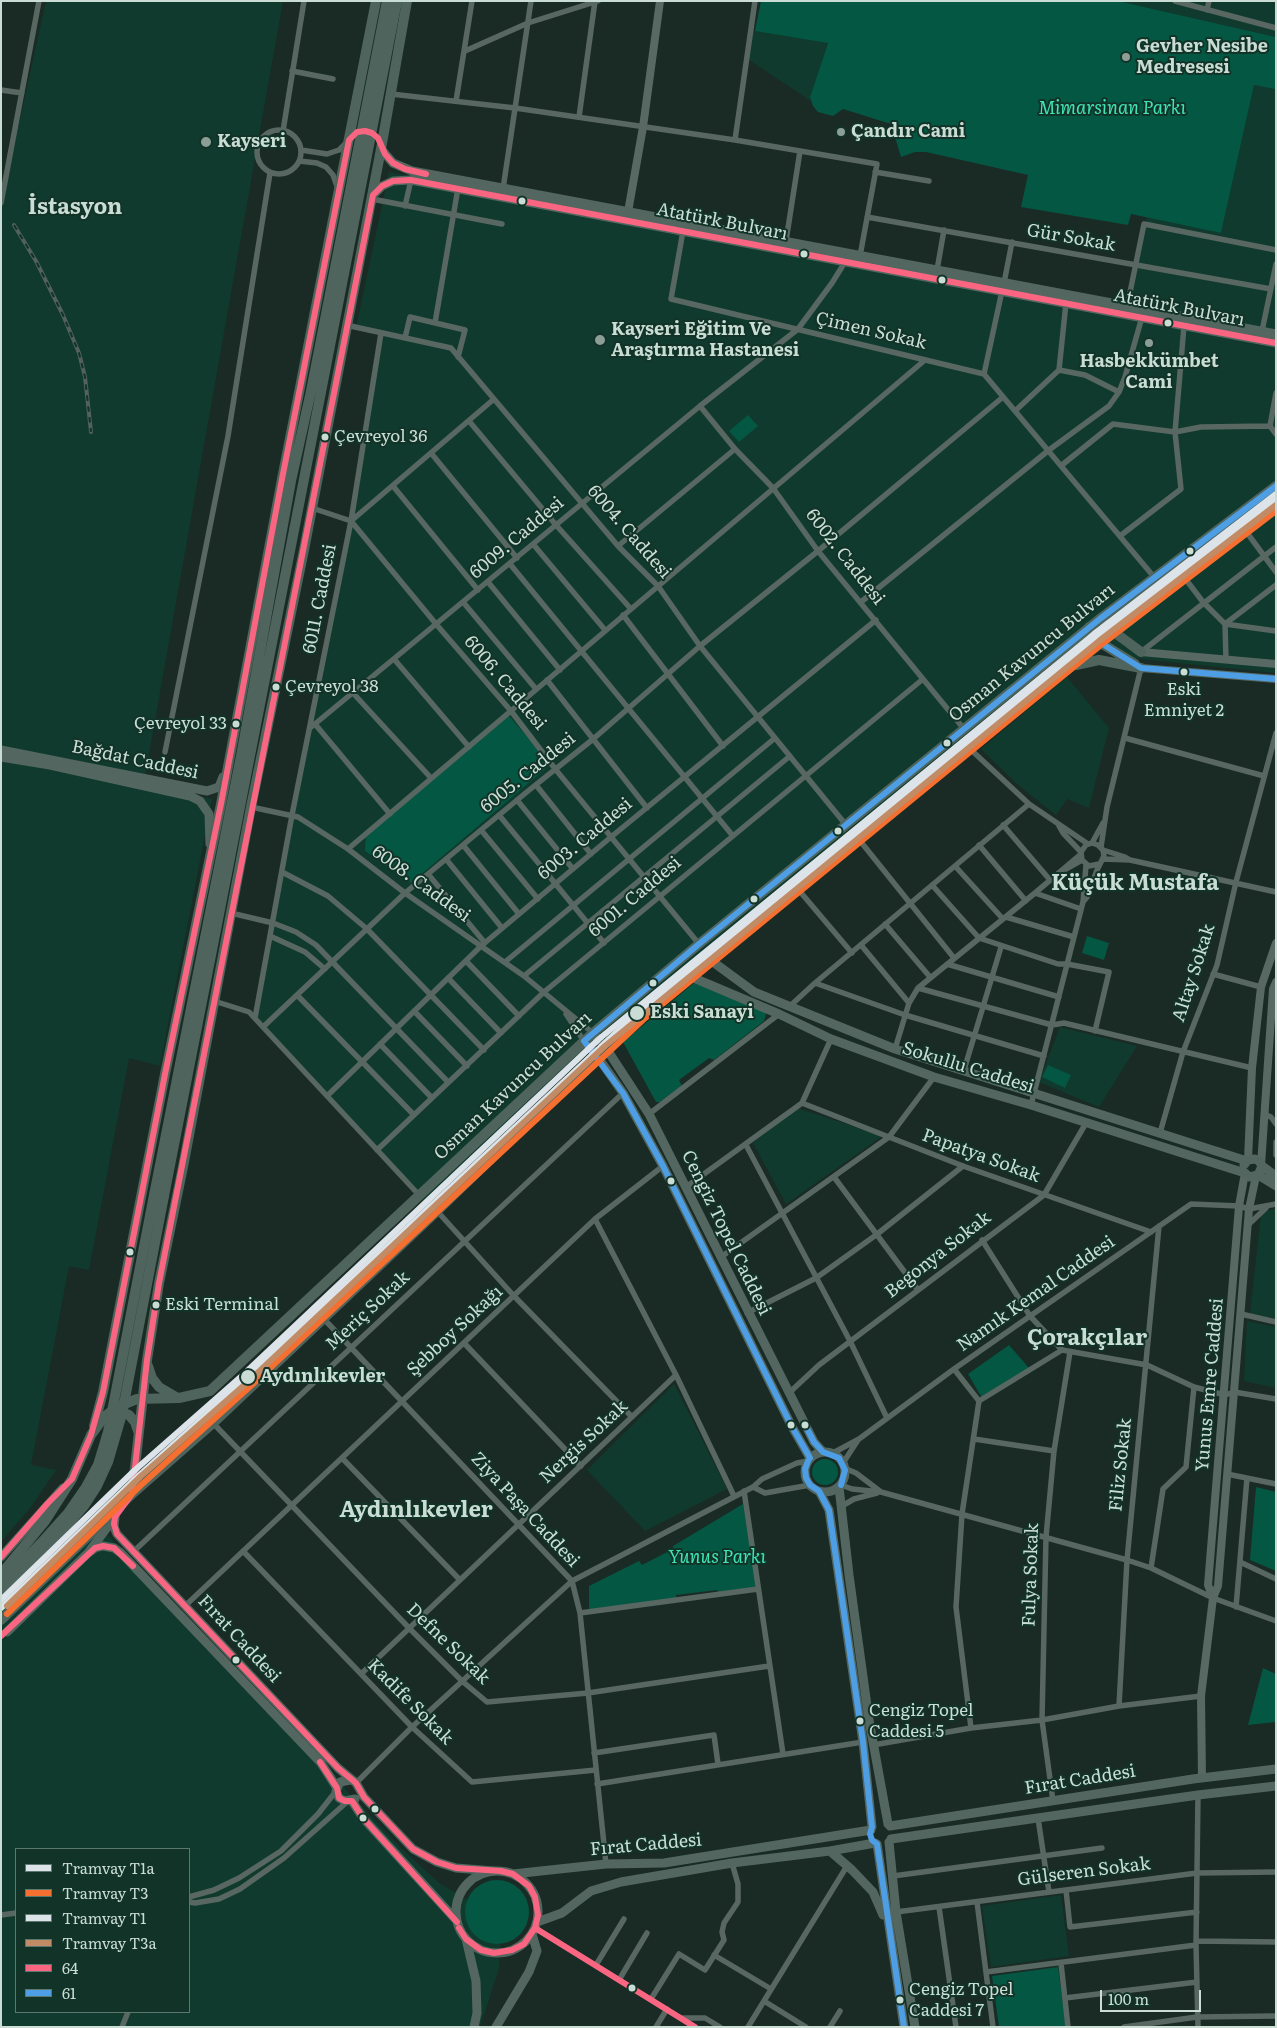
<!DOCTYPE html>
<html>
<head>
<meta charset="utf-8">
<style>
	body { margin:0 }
	#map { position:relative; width:1277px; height:2028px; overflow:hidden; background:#1a2b25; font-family:Literata,serif }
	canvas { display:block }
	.frame { position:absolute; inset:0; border:2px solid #caddd5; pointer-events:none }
	.legend { position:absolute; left:15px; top:1848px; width:175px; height:165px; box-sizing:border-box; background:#123328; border:1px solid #5c776d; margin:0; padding:6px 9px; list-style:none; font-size:15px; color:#caddd5 }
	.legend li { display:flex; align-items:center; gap:10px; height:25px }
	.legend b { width:25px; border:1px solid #5c776d }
	.scale { position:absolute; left:1100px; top:1990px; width:101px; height:22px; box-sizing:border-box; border:2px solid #caddd5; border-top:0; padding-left:6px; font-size:15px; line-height:18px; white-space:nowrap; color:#caddd5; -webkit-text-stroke:4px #123328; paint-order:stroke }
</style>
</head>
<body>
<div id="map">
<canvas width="1277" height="2028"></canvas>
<div class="frame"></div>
<ul class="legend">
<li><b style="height:6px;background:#dce3e9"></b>Tramvay T1a</li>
<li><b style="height:6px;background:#f46f30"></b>Tramvay T3</li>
<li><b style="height:6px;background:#dce3e9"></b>Tramvay T1</li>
<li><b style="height:6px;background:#c18c65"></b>Tramvay T3a</li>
<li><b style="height:6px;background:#fa6682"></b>64</li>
<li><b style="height:6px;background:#4d9ee5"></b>61</li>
</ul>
<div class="scale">100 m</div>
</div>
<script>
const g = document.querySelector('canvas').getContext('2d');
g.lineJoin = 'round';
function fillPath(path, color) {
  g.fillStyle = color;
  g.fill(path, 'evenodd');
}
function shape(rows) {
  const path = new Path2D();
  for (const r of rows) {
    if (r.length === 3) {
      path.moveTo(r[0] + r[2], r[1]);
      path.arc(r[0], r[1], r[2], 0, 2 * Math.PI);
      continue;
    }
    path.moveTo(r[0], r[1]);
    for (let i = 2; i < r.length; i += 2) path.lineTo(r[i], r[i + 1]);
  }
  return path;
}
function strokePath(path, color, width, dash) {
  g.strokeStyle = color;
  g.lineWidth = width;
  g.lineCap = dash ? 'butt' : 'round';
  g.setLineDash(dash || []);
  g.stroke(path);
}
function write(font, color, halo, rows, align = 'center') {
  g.font = font + ' Literata,serif';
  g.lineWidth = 4;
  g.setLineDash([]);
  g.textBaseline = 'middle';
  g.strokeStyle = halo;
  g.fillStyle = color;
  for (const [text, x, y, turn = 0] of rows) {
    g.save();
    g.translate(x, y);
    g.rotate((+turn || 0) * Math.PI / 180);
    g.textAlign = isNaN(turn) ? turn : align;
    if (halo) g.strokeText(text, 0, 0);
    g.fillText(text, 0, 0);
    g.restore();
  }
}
const built = shape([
	[46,1,283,1,144,782,212,799,160,1066,129,1058,89,1270,69,1266,31,1465,56,1470,31,1507,1,1542,1,206],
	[1118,1,1276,1,1276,37],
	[750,30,828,42,810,97,811,101,746,58],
	[1254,85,1274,89,1276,88,1276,673,1131,658,1099,633,969,735,596,1046,428,1205,254,1017,383,334,356,328,389,172,1128,311,1147,217,1221,233],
	[1067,677,1109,728,1089,808,1067,799,1056,815,1017,784,981,749],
	[1060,1027,1137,1046,1099,1107,1039,1082],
	[797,1108,877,1134,881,1137,786,1204,753,1143],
	[1276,1208,1276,1319,1250,1314,1261,1214],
	[1247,1321,1276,1327,1276,1388,1244,1381],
	[674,1384,727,1489,645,1531,587,1470],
	[91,1518,321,1756,347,1791,402,1849,438,1882,467,1900,501,1936,499,1968,480,2027,1,2027,1,1606],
	[16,1849,189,1849,189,2012,16,2012],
	[1061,1895,1069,1956,991,1967,982,1906]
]);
const green = shape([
	[761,1,1118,1,1276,37,1276,88,1274,89,1254,85,1221,233,1131,214,1128,225,1021,207,1028,175,926,152,915,152,901,157,891,124,843,109,833,116,818,112,813,106,810,97,828,43,755,31],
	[748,415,758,426,739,442,729,431],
	[509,716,551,764,411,883,365,851,366,833],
	[1087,936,1109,943,1104,960,1082,953],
	[694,983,762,1008,766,1014,764,1021,714,1060,709,1058,679,1080,682,1086,660,1102,656,1102,623,1042],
	[1048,1065,1071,1075,1065,1088,1042,1077],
	[1009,1345,1029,1368,982,1398,968,1374],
	[825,1472,13],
	[1256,1487,1276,1492,1276,1571,1250,1560],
	[743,1504,757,1588,718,1593,717,1590,676,1595,676,1599,589,1610,589,1586,639,1561,642,1565,673,1549,673,1546],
	[1263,1668,1276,1674,1276,1722,1248,1725],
	[497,1912,32],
	[1058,1967,1066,2027,999,2027,992,1976]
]);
const street = shape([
	[1175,1,1276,28],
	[1207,10,1209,1],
	[465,51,528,23,598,1],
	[292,71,333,79],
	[1,90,22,93],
	[391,94,515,108,735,140,877,164,860,256],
	[456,101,472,1],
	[579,117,595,1],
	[279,152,22],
	[283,131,304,1],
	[735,140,755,1],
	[301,150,327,154,339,150,347,142],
	[299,161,317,163,326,167,333,175,337,186],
	[875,172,929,181],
	[503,189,531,1],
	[372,199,502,224],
	[1,203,39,1],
	[405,206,411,180],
	[867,217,1271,289],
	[683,231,671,299,984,374],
	[786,241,800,151],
	[937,270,944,230],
	[1004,283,1012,242],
	[1127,307,1144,224,1276,250],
	[435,323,458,188],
	[346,325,451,348,618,546,658,586,700,646,846,825],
	[1262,331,1276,264],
	[405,338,410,317,465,330,458,357],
	[1059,370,1066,303],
	[984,374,1154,577],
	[984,374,1002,291],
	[1276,393,1270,426,1276,434],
	[700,406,735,449,773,488,818,551,964,729],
	[1015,411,1059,370,1085,375,1119,392],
	[469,421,556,525,631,609],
	[431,453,517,558],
	[1062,465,1113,424,1175,432,1201,427,1270,426],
	[393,486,478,590],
	[312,508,351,521,436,624,511,711,556,770,699,944],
	[351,521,494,399],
	[1245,530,1276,572],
	[1120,536,1181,489,1175,432,1184,326],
	[533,544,605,630],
	[618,546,735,449],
	[510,564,733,836],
	[1184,577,1203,602,1225,624,1276,631],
	[488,582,560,670],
	[463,602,536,689],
	[861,602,1049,450,1109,406,1119,392,1125,377,1142,317],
	[623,615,723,746],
	[1141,652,1276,547],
	[394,659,469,747],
	[1226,660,1225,624,1276,585],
	[547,680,647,808],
	[353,693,431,778],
	[315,724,390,814],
	[310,728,700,406,798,329,832,283,845,262],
	[1125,738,1264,776],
	[968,747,1029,804,1088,844],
	[165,752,228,436,270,173],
	[536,785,591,854],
	[517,800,573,869],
	[251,807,298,817,348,849,405,893,524,976,593,1033],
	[499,815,604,943],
	[1003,825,1050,880],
	[1059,826,1063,833,1081,852],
	[481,830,538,899],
	[857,837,954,958],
	[1092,843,1103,823],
	[463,845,519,914],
	[979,845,1026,901],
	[1101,847,1107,807,1141,668],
	[348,849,925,360],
	[1103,850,1125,857,1130,860],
	[446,859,502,928],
	[1103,859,1130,860,1276,892],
	[955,866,1003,919],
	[1066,869,1082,860],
	[282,872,328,896,367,929,484,1050],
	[428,874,485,943],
	[932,885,979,938,1058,964,1067,964,1109,972,1095,1031],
	[797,888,852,953],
	[1035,893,1081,909],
	[1083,902,1087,897,1097,870,1104,856,1103,850,1098,845,1092,843,1086,845,1081,852,1082,860,1089,866,1099,864],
	[231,913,273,923,296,932,316,945,448,1082],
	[1006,917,1074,937],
	[885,924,930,977],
	[270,936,305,952,325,969],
	[861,945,909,1003],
	[466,961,519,1016],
	[505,962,775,738],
	[947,964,1059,997],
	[1213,974,1261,987],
	[524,976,790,756],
	[448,978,501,1033],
	[815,983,905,1015,1044,1056],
	[918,988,1052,1025,1064,1023,1252,1068],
	[297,995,414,1115],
	[214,1001,249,1012,419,1195],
	[790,1006,815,983,1029,804],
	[414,1011,467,1066],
	[566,1014,584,1041],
	[255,1018,292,815,351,521,381,333],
	[263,1027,405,893,528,791,592,740,700,646,818,551,1003,397],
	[380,1044,432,1098],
	[895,1049,909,1003,918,988,1035,893,1081,854],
	[964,1070,1001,947],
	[327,1096,481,946,611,837,876,620],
	[802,1103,963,1166,1151,1232],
	[1031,1105,1083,902,1086,865],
	[649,1114,779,1014],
	[1264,1114,1271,1117,1276,1124],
	[1160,1133,1183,1052,1217,965,1236,882,1276,733],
	[1276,1142,1276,1155],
	[746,1145,850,1341,887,1418],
	[377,1150,544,992,923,679],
	[834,1177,918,1290],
	[686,1187,802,1103,831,1039],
	[437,1211,514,1296,632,1417],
	[595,1219,676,1375,734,1496],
	[1248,1225,1266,1208],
	[982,1240,1030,1316,1062,1350,1147,1365,1194,1387,1225,1395,1234,1392,1276,1399],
	[721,1257,889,1137,934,1077],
	[747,1313,816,1278,876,1235,963,1166],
	[1241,1314,1276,1322],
	[323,1318,572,1581,580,1613,606,1864],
	[464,1343,581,1466],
	[954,1369,979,1401,962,1514,956,1607,971,1728],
	[789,1393,819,1365,1044,1195,1086,1123],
	[979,1401,1062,1350],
	[213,1423,409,1628,462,1681,487,1702,588,1693,769,1666],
	[974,1439,1054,1451],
	[831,1454,859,1439,954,1369,1191,1204,1239,1206,1249,1209,1276,1204],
	[342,1458,460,1580],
	[843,1463,858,1440],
	[844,1468,856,1473,881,1492],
	[1227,1474,1276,1484],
	[841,1485,852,1489,881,1492,1127,1560,1151,1568,1213,1598,1276,1621],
	[753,1487,765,1493,810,1485],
	[744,1491,783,1754],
	[842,1506,854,1499,877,1493],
	[134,1551,623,1093],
	[243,1551,412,1727,472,1782,596,1770],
	[1240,1562,1276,1579],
	[1151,1568,1163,1489,1186,1467,1194,1387],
	[186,1605,595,1219,663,1166],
	[1236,1607,1247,1478],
	[580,1613,758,1589],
	[361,1674,676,1375],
	[1119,1706,1127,1560,1159,1226],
	[873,1745,971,1728,1042,1720,1119,1706,1201,1696],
	[594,1753,714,1735,718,1764],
	[356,1783,412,1727,572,1581,753,1487,762,1479,797,1463,808,1461],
	[597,1784,863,1742],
	[1053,1801,1042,1720,1046,1537,1054,1451,1070,1352],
	[1038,1818,1049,1892],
	[893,1876,1102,1848],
	[1066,1890,1070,1927,1197,1912],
	[189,1897,214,1890,239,1878,281,1851,318,1814,336,1791],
	[189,1902,195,1903,219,1899,240,1889,284,1858,348,1801],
	[977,1902,993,2027],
	[939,1907,956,2027],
	[896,1912,1197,1873,1276,1872],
	[1,1915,16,1913],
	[535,1928,695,2027],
	[1196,1941,1276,1942],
	[714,1955,771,1989],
	[1061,1963,1068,2027],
	[596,1965,624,1919],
	[986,1972,1196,1945],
	[619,1980,647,1933],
	[1065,1998,1197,1982],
	[651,1999,679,1954,705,1970,724,1940,722,1932,724,1923,738,1902,738,1884,732,1863],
	[764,2001,806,2027],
	[682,2018,705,2018,720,2027],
	[122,2027,128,2012],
	[656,2027,667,2009],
	[748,2027,847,1866],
	[830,2027,840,2011],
	[1124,2027,1197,2017,1276,2016],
	[1198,2027,1196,1945,1198,1795]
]);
const secondary = shape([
	[628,212,643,127,660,1],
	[1141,652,1276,664],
	[1141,668,1276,679],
	[1248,1160,1252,1068,1261,987,1276,943],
	[1261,1165,1273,989,1276,982],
	[1213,1598,1208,1585,1239,1206,1245,1173],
	[1202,1778,1201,1696,1213,1598,1218,1586,1249,1209,1256,1176]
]);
const primary = shape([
	[381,149,393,163,412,171,1276,334],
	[373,195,382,186,393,181,411,180,1276,343],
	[1,750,207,791,219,787,223,777],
	[1,757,50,765,190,796,200,801,209,814,210,844],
	[709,959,754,992,895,1049,1247,1161],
	[689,976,779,1014,831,1039,934,1077,1031,1105,1245,1173,1249,1177,1258,1175,1262,1166],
	[593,1033,606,1048,649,1114,814,1442,823,1452],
	[584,1041,597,1056,623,1093,663,1166,791,1425,810,1458],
	[1244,1165,1248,1160,1255,1159,1259,1161,1262,1166,1276,1176],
	[1258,1175,1276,1186],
	[825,1472,20],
	[839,1487,849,1575,869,1720,888,1824],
	[819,1491,829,1510,863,1742,872,1827],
	[115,1517,114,1527,117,1534,338,1768,356,1783,364,1797,413,1849,437,1862,456,1868,494,1871],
	[88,1553,95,1548,103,1546,114,1548,121,1553,321,1763,337,1788],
	[1,1557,63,1488],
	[7,1632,88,1553,114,1518],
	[350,1780,340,1782,336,1791,339,1798,345,1801,355,1799],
	[352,1801,363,1818,457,1921],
	[890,1826,1193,1779,1276,1769],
	[891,1839,1198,1795,1276,1786],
	[889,1842,896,1912,915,2027],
	[877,1844,904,2027],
	[830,1851,852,1870,873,1892,883,1915],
	[497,1912,41],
	[513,1874,606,1864,664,1863,871,1830],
	[537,1922,562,1913,591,1891,621,1882,732,1863,830,1851,875,1843],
	[466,1939,476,1981,477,2013,474,2027],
	[496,2027,529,1972,537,1951,532,1934]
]);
const highway = shape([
	[1101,618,1114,632,1141,652],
	[1089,627,1101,643,1135,664],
	[1076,665,1099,660,1141,668],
	[154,1195,241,756,291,481,311,391],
	[164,1196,321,392],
	[148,1366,152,1378,159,1387,176,1397],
	[114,1411,120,1411,129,1415,135,1422,138,1431],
	[94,1426,103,1392,165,1074,221,804,282,479,376,1],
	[130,1496,132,1494,147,1360,159,1283,183,1167,251,807,304,550,381,149,407,1],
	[1,1574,45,1521,72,1479,91,1435,104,1417,117,1407,137,1399,179,1398,210,1391,593,1033,699,944,1101,618,1276,486],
	[1,1620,132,1494,213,1423,437,1211,597,1056,689,976,968,747,1276,506]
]);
const rail = shape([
	[14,225,36,261,63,315,79,353,85,377,91,432]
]);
const highwayBridge = shape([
	[311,391,387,1],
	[321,392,397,1],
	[1,1584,42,1542,68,1513,86,1487,98,1465,108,1432,154,1195],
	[1,1595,26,1572,84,1506,97,1486,108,1462,122,1414,164,1196]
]);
const bus1 = shape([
	[1,1557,48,1503,72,1479,91,1435,103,1392,165,1074,221,804,282,479,349,140,357,132,365,131,372,133,378,138,385,154,393,163,405,169,426,174],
	[1,1636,95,1548,103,1546,114,1548,133,1566],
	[320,1762,337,1788,339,1798,345,1801,352,1801,363,1818,457,1922],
	[459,1928,466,1939,481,1950,494,1953,512,1950,524,1944,535,1928,538,1915,535,1897,529,1886,513,1874,501,1871,456,1868,437,1862,413,1849,364,1797,356,1783,338,1768,117,1534,114,1524,115,1517,132,1494,147,1360,159,1283,373,195,382,186,393,181,411,180,1276,343],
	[535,1928,695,2027]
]);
const bus2 = shape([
	[1071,666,1101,643,1141,668,1276,679],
	[805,1425,814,1442,823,1452,839,1458,845,1470,841,1485],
	[810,1458,791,1425,663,1166,623,1093,584,1041,699,944,1101,618,1276,486],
	[808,1461,805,1469,806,1478,810,1485,819,1491,829,1510,863,1742,872,1827,870,1834,872,1840,877,1844,904,2027]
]);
const tram1 = shape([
	[1,1608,134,1480,248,1377,637,1013,1097,637,1276,500]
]);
const tram2 = shape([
	[7,1614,140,1486,254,1383,643,1020,1102,644,1276,511]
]);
const tram3 = shape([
	[1,1600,135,1470,244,1374,599,1039,1094,634,1276,494]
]);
const tram4 = shape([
	[7,1606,141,1476,250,1380,605,1046,1099,641,1276,505]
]);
const markers = [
	[1126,57,5,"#8c9f97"],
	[841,132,5,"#8c9f97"],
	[206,142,6,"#8c9f97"],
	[522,201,4.5,"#caddd5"],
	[804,254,4.5,"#caddd5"],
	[942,280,4.5,"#caddd5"],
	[1168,323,4.5,"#caddd5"],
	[600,340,6,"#8c9f97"],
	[1149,343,5,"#8c9f97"],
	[325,437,4.5,"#caddd5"],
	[1190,551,4.5,"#caddd5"],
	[1184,672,4.5,"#caddd5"],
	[276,687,4.5,"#caddd5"],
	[236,724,4.5,"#caddd5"],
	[947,743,4.5,"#caddd5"],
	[838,831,4.5,"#caddd5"],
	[754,899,4.5,"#caddd5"],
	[653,983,4.5,"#caddd5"],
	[637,1013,8,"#caddd5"],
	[671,1181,4.5,"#caddd5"],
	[130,1252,4.5,"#caddd5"],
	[156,1305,4.5,"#caddd5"],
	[248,1377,8,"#caddd5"],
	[791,1425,4.5,"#caddd5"],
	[805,1425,4.5,"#caddd5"],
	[236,1660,4.5,"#caddd5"],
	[860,1721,4.5,"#caddd5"],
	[375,1809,4.5,"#caddd5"],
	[363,1818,4.5,"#caddd5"],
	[632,1988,4.5,"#caddd5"],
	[900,2000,4.5,"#caddd5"]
];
const busNames = [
	["Çevreyol 36",334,437],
	["Çevreyol 38",285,687],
	["Eski",1184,690,"center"],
	["Emniyet 2",1184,711,"center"],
	["Çevreyol 33",227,724,"right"],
	["Eski Terminal",165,1305],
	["Cengiz Topel",869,1711],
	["Caddesi 5",869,1732],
	["Cengiz Topel",909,1990],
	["Caddesi 7",909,2011]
];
const poiNames = [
	["Gevher Nesibe",1136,47],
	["Medresesi",1136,68],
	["Çandır Cami",851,132],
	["Kayseri",217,142],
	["Kayseri Eğitim Ve",611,330],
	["Araştırma Hastanesi",611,351],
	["Hasbekkümbet",1149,362,"center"],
	["Cami",1149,383,"center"]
];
const parkNames = [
	["Mimarsinan Parkı",1112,109],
	["Yunus Parkı",717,1558]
];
const streetNames = [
	["Atatürk Bulvarı",722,222,11],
	["Gür Sokak",1071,238,10],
	["Atatürk Bulvarı",1179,308,11],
	["Çimen Sokak",871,331,13],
	["6004. Caddesi",629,532,49],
	["6009. Caddesi",517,538,-40],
	["6002. Caddesi",845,557,52],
	["6011. Caddesi",320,599,-79],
	["Osman Kavuncu Bulvarı",1032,653,-39],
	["6006. Caddesi",505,683,50],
	["Bağdat Caddesi",135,760,12],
	["6005. Caddesi",528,773,-39],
	["6003. Caddesi",585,839,-40],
	["6008. Caddesi",421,884,36],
	["6001. Caddesi",635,897,-40],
	["Altay Sokak",1194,973,-72],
	["Sokullu Caddesi",968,1068,17],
	["Osman Kavuncu Bulvarı",513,1086,-43],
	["Papatya Sokak",981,1156,20],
	["Cengiz Topel Caddesi",726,1233,64],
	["Begonya Sokak",938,1255,-38],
	["Namık Kemal Caddesi",1036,1294,-35],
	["Meriç Sokak",368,1311,-43],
	["Şebboy Sokağı",455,1331,-43],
	["Yunus Emre Caddesi",1210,1385,-85],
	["Nergis Sokak",584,1442,-43],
	["Filiz Sokak",1121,1465,-84],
	["Ziya Paşa Caddesi",525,1510,47],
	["Fulya Sokak",1031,1575,-88],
	["Fırat Caddesi",239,1639,47],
	["Defne Sokak",448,1644,44],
	["Kadife Sokak",410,1702,45],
	["Fırat Caddesi",1080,1780,-9],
	["Fırat Caddesi",646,1845,-5],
	["Gülseren Sokak",1084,1872,-7]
];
const stopNames = [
	["Eski Sanayi",650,1013],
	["Aydınlıkevler",260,1377]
];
const districtNames = [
	["İstasyon",75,208],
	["Küçük Mustafa",1135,884],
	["Çorakçılar",1087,1339],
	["Aydınlıkevler",416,1511]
];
fillPath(built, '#103a2d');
fillPath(green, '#045742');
strokePath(street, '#586761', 5.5);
strokePath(secondary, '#576962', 8);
strokePath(primary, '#536760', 9);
strokePath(highway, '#4e645c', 10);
strokePath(rail, '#53615c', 4);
strokePath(rail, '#123328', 2, [5.5]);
strokePath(highwayBridge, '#4e645c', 10);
strokePath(bus1, '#fa6682', 6);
strokePath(bus2, '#4d9ee5', 6);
strokePath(tram1, '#dce3e9', 6);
strokePath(tram2, '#f46f30', 6);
strokePath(tram3, '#dce3e9', 6);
strokePath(tram4, '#c18c65', 6);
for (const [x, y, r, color] of markers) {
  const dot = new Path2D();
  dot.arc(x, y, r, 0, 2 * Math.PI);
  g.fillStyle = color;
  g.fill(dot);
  strokePath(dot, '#123328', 2);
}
write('17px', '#caddd5', '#123328', busNames, 'left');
write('bold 18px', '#caddd5', '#123328', poiNames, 'left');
write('italic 18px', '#3fe5b4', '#123328', parkNames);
write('18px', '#caddd5', '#123328', streetNames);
write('bold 18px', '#caddd5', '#123328', stopNames, 'left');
write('bold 22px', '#caddd5', '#123328', districtNames);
</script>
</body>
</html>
